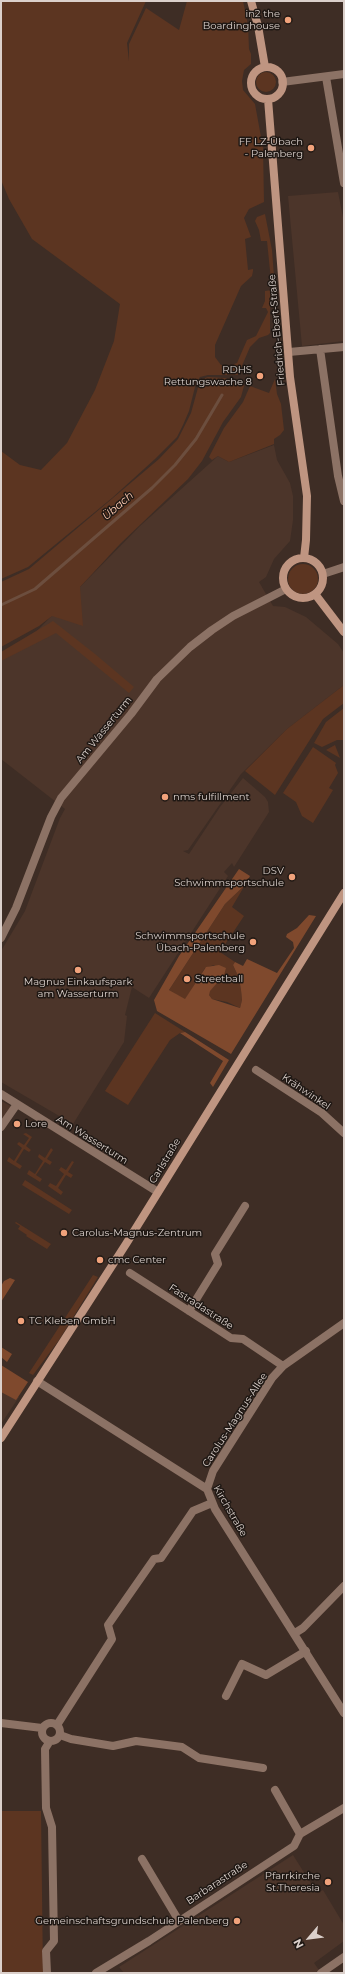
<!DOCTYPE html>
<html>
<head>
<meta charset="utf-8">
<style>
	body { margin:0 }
	#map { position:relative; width:345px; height:1974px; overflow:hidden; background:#3e2d25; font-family:Montserrat,sans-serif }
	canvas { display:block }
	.frame { position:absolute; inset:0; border:2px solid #dbd0cb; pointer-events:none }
	.north { position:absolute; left:289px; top:1918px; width:40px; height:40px; -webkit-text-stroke:3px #1f1814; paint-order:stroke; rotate:242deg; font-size:11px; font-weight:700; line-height:16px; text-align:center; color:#dbd0cb }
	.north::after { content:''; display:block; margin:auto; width:14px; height:18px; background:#dbd0cb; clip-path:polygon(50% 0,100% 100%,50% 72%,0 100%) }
</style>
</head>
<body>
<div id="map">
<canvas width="345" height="1974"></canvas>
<div class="frame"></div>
<div class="north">N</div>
</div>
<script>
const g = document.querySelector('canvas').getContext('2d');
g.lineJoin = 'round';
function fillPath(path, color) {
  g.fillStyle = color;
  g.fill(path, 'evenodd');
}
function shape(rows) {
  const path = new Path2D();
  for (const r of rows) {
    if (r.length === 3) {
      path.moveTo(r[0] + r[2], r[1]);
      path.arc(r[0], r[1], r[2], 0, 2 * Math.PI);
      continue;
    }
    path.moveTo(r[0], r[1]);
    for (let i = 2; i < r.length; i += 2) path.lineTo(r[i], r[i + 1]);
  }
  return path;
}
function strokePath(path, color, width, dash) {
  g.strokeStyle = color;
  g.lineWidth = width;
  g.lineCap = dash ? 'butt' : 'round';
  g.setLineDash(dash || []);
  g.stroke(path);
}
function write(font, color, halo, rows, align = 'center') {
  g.font = font + ' Montserrat,sans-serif';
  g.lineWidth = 3;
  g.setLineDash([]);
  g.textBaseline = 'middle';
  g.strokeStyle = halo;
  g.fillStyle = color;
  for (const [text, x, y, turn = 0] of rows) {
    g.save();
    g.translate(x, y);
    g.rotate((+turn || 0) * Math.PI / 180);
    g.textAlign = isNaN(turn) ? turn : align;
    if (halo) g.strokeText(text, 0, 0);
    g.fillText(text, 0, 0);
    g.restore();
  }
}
const built = shape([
	[338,192,344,222,344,341,302,346,288,196],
	[274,445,277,460,290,483,293,496,293,520,290,541,274,559,266,577,259,582,273,606,285,607,306,617,338,644,344,653,344,685,287,729,241,774,188,850,183,851,189,854,220,807,243,778,265,797,268,802,269,812,234,867,232,863,224,872,228,876,149,998,132,987,125,1015,127,1016,124,1042,73,1124,1,1082,1,951,25,911,60,818,65,809,1,759,1,660,30,638,140,526,218,456,229,462],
	[1,1101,11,1106,1,1122],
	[1,1386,19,1397,1,1424],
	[293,1855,317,1893,323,1890,344,1925,344,1941,314,1963,319,1970,315,1973,124,1973,119,1967]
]);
const green = shape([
	[1,1,146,1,127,43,129,61,129,44,146,8,179,30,187,1,243,1,248,25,249,49,251,54,251,64,244,70,242,81,243,90,255,104,263,148,264,202,249,209,244,218,251,237,245,239,248,270,253,269,253,271,252,276,241,286,215,345,215,357,221,365,229,366,237,363,247,340,256,336,268,312,266,308,262,308,265,301,265,291,272,290,267,241,261,241,259,230,255,221,257,217,265,214,272,250,275,290,270,302,270,333,268,335,259,338,250,347,238,375,208,375,200,377,196,383,189,411,183,425,177,437,155,459,112,498,28,567,1,579,1,451,20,465,41,470,67,443,95,390,114,341,120,304,32,239,9,199,1,180],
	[266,82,10],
	[208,377,225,378,243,384,244,386,241,397,223,422,202,461,188,479,120,544,80,587,83,626,52,616,39,626,1,647,1,582,29,569,159,459,178,439,191,413,199,384,202,379],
	[275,379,277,394,281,404,284,430,280,435,274,439,274,444,229,462,218,456,212,460,209,457,224,428,243,402,250,386,269,393],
	[303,579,15],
	[53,621,95,654,134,687,129,693,56,633,1,661,1,652],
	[344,685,344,703,323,719,275,795,245,771,287,729],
	[344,708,344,740,337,740,322,747,314,743,326,722],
	[335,745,340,758,326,750],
	[313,747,336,763,335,765,338,773,329,788,333,790,313,823,302,816,296,802,283,793],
	[245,885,232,907,244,916,220,952,235,962,233,965,239,978,241,990,242,1000,240,1008,227,1002,212,999,209,995,209,991,224,975,214,965,205,968,185,1000,169,990,225,904],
	[155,1013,185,1032,180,1033,170,1040,128,1105,105,1091],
	[26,1133,32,1137,26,1146,31,1150,29,1152,24,1149,16,1162,22,1166,20,1169,7,1161,9,1157,14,1161,22,1148,17,1144,19,1142,24,1145,29,1138,23,1134],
	[51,1148,53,1150,47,1159,52,1162,50,1165,45,1162,36,1175,42,1179,40,1182,27,1174,29,1170,35,1174,43,1161,38,1157,39,1154,45,1158],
	[72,1161,74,1162,68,1172,73,1175,71,1178,66,1175,58,1188,63,1192,61,1195,48,1186,50,1183,56,1186,64,1174,59,1170,61,1167,66,1170],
	[25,1180,72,1210,69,1214,22,1185],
	[16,1222,51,1244,47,1249,26,1236,27,1235,18,1229,20,1226,15,1223],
	[93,1275,98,1277,59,1340,33,1375,29,1373],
	[1,1811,41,1811,43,1973,1,1973]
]);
const forest = shape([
	[239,869,250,876,245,885,225,904,169,990,185,999,206,967,219,965,226,968,224,975,210,991,209,995,212,999,240,1008,242,1000,241,990,239,978,233,965,235,962,243,966,247,959,277,973,294,948,293,942,286,937,287,934,297,928,309,915,316,916,231,1054,157,1011,154,1000,179,956],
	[185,1032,229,1060,213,1087,210,1083,223,1061,180,1033],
	[10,1278,15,1280,1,1302,1,1286,4,1281],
	[1,1347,12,1354,7,1362,1,1357],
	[1,1365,28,1382,16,1400,1,1392]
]);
const stream = shape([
	[1,605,35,589,152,488,175,465,196,439,222,395]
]);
const minor = shape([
	[326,77,344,183],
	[320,349,338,476,344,501],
	[289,352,344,347],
	[323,574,344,567],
	[1,938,16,908,51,817,61,798,131,714,157,679,190,647,212,630,233,616,286,589],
	[256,1070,322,1113,344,1133],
	[1,1094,158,1192],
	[1,1127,17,1104],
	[130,1273,231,1338,243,1339,283,1366],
	[189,1311,218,1264,215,1254,245,1206],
	[37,1381,207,1489,215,1509,344,1713],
	[207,1489,213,1471,272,1378,283,1366,344,1323],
	[295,1633,303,1628,344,1586],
	[226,1696,242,1664,266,1675,306,1651],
	[51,1732,9],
	[1,1723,42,1728],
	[57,1725,112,1639,108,1625,154,1559,161,1558,193,1511,212,1503],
	[60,1735,71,1739,113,1746,136,1741,182,1747,199,1758,263,1768],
	[275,1790,300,1834],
	[142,1859,179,1921],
	[47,1973,46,1951,54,1941,52,1827,46,1808,45,1749,50,1741],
	[96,1973,149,1941,294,1846,300,1834,344,1808],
	[321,1973,344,1957]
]);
const tertiary = shape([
	[282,82,344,74]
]);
const secondary = shape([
	[251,1,258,26,265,67],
	[267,83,16],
	[268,99,290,377,307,496,306,540,304,558],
	[303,578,20],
	[315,594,344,632],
	[1,1438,126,1244,344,893]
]);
const markers = [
	[288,20,4,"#f1a27b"],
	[311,148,4,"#f1a27b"],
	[260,376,4,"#f1a27b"],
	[165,797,4,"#f1a27b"],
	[292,877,4,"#f1a27b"],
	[253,942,4,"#f1a27b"],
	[78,970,4,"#f1a27b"],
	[187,979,4,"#f1a27b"],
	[17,1124,4,"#f1a27b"],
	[64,1233,4,"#f1a27b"],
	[100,1260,4,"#f1a27b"],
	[21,1321,4,"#f1a27b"],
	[328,1882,4,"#f1a27b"],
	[237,1921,4,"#f1a27b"]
];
const poiNames = [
	["in2 the",280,14],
	["Boardinghouse",280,26],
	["FF LZ-Übach",303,142],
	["- Palenberg",303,154],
	["RDHS",252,370],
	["Rettungswache 8",252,382],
	["nms fulfillment",173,797,"left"],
	["DSV",284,871],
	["Schwimmsportschule",284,883],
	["Schwimmsportschule",245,936],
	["Übach-Palenberg",245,948],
	["Streetball",195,979,"left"],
	["Magnus Einkaufspark",78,982,"center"],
	["am Wasserturm",78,994,"center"],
	["Lore",25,1124,"left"],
	["Carolus-Magnus-Zentrum",72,1233,"left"],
	["cmc Center",108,1260,"left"],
	["TC Kleben GmbH",29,1321,"left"],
	["Pfarrkirche",320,1876],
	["St.Theresia",320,1888],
	["Gemeinschaftsgrundschule Palenberg",229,1921]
];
const streetNames = [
	["Friedrich-Ebert-Straße",277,330,-95],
	["Am Wasserturm",104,730,-51],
	["Krähwinkel",306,1092,34],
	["Am Wasserturm",92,1140,32],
	["Carlstraße",165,1161,-59],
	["Fastradastraße",201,1307,33],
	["Carolus-Magnus-Allee",235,1420,-57],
	["Kirchstraße",230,1511,60],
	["Barbarastraße",217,1883,-33]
];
const waterNames = [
	["Übach",118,506,-41]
];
fillPath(built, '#4c352a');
fillPath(green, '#5c3521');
fillPath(forest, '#7f492d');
strokePath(stream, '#6c4e3e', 3);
strokePath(minor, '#8c7265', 8);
strokePath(tertiary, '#8c7265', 8);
strokePath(secondary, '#bf9581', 8);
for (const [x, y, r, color] of markers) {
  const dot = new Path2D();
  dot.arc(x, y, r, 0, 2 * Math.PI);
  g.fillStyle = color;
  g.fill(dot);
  strokePath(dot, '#1f1814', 1.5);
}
write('10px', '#dbd0cb', '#1f1814', poiNames, 'right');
write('10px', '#dbd0cb', '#1f1814', streetNames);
write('italic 11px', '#fec9b0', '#1f1814', waterNames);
</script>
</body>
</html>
